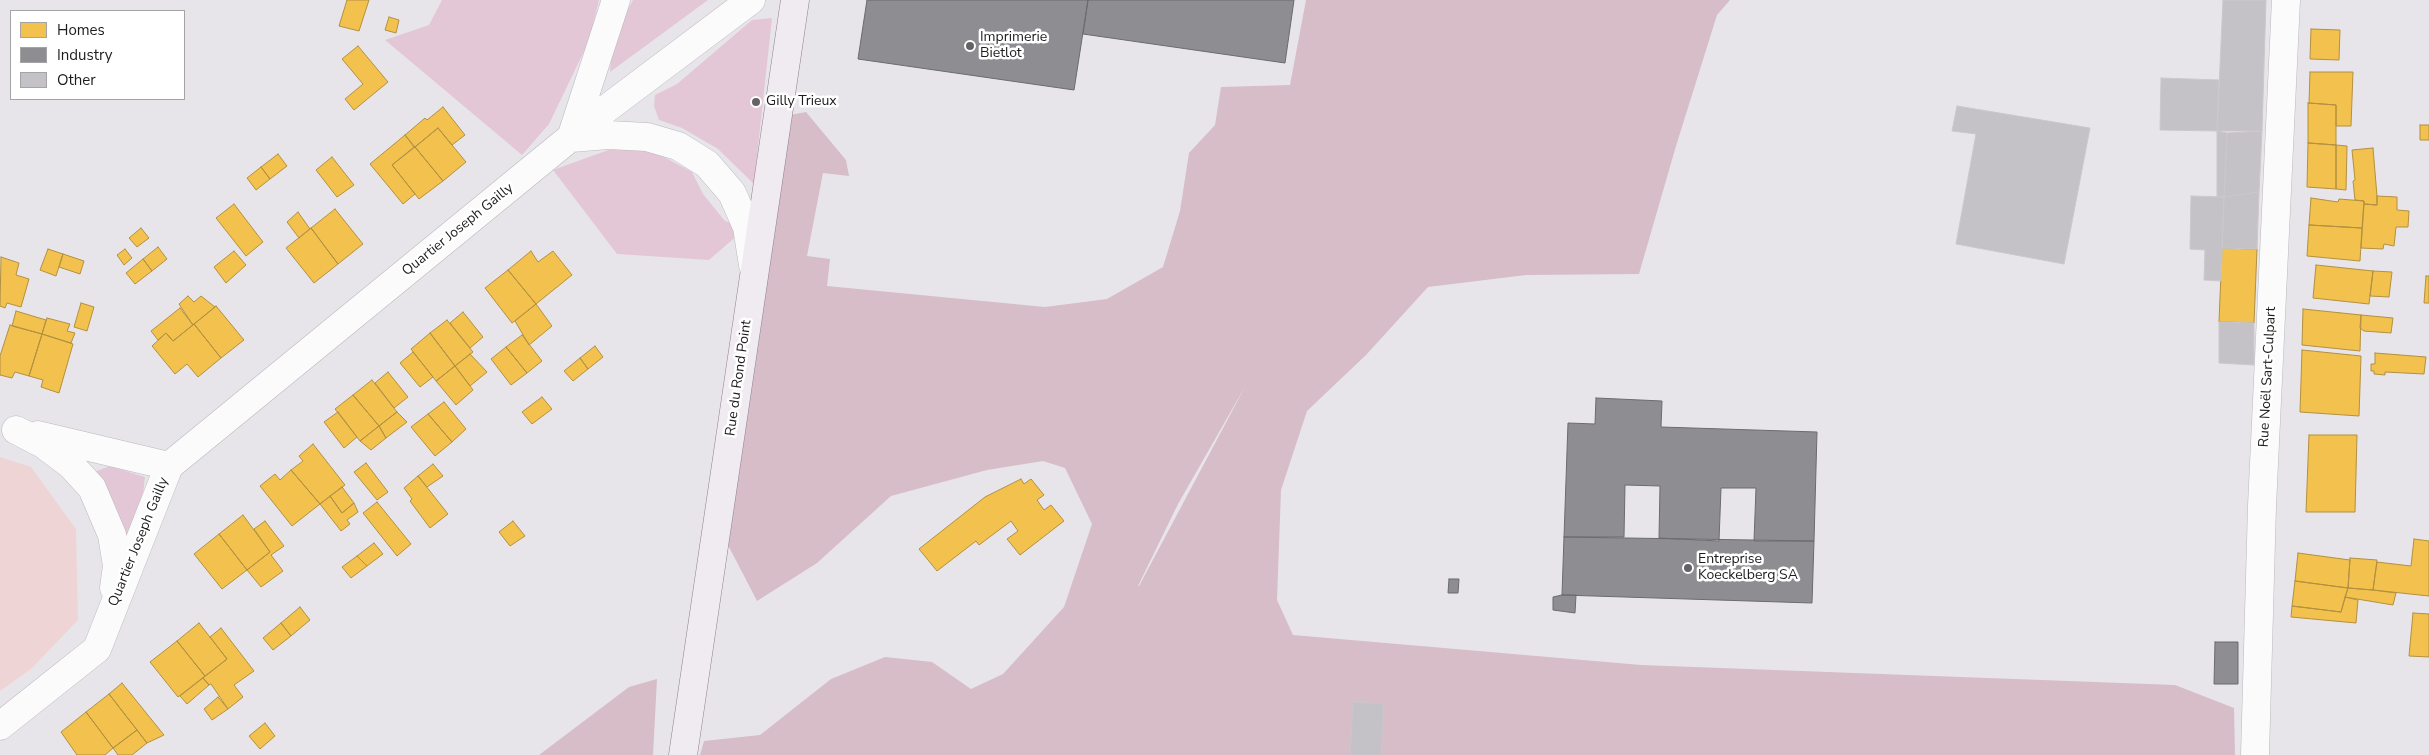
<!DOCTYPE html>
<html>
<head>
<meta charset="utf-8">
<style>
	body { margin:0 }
	#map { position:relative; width:2429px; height:755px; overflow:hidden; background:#e8e5ea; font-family:"Nunito Sans",sans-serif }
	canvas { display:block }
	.legend { position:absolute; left:10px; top:10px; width:175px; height:90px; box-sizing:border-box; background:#fff; border:1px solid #a4a4a4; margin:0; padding:6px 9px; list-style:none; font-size:15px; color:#1c1c1c }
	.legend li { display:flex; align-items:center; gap:10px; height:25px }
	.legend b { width:25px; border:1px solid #a4a4a4 }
</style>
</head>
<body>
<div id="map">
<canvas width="2429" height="755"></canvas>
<ul class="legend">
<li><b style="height:14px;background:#f2c14e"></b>Homes</li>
<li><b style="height:14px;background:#8d8d92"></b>Industry</li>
<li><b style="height:14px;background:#c5c2c7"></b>Other</li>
</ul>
</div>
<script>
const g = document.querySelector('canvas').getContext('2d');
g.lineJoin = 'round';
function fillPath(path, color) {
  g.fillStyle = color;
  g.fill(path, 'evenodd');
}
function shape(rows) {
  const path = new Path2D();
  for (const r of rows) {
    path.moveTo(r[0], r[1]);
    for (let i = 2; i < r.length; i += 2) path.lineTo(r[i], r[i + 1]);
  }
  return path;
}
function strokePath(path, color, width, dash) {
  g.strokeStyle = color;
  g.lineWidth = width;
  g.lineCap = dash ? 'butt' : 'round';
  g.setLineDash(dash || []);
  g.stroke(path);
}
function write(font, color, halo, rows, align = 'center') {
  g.font = font + ' "Nunito Sans",sans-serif';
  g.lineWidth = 5;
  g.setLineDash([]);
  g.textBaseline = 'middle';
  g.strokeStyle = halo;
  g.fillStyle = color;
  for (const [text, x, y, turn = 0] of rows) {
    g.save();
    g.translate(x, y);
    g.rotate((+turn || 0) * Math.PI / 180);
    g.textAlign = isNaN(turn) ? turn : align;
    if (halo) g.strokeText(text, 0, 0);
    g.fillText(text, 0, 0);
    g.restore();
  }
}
const grass = shape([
	[442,0,599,0,589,41,549,124,522,155,385,40,429,25],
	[633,0,708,0,610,72,613,37],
	[772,18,754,184,718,149,682,128,659,120,654,106,655,95,677,84,752,20],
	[611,149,649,149,692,172,703,194,725,221,747,227,709,260,617,254,553,170],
	[110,466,145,477,138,536,125,554,94,472]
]);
const forest = shape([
	[1306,0,1730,0,1717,15,1676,146,1639,274,1526,275,1428,287,1366,355,1307,411,1281,490,1277,600,1293,635,1641,665,2175,685,2234,708,2235,755,700,755,704,741,760,735,831,679,885,657,932,662,971,689,1003,674,1064,607,1092,524,1065,468,1043,461,987,470,891,496,817,563,757,601,728,545,790,115,806,112,846,160,849,176,823,173,807,256,830,259,827,286,1045,307,1107,299,1163,267,1180,211,1189,153,1215,125,1221,87,1290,85],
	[1246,385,1139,586,1138,586,1178,504],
	[657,679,653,755,539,755,629,687]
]);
const park = shape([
	[0,457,31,467,76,529,78,620,31,669,0,691]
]);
const homes = shape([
	[347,0,369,0,359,31,339,26,347,0],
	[389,17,399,20,396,33,385,30,389,17],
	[2311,29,2340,30,2339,60,2310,59,2311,29],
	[358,46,388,82,354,110,345,99,363,84,342,59,358,46],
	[2310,72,2353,72,2351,126,2336,126,2336,105,2309,103,2310,72],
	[2308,103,2336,105,2336,145,2308,143,2308,103],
	[443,107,465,135,452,145,438,128,415,147,405,135,425,118,427,120,443,107],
	[2420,125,2429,125,2429,140,2420,140,2420,125],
	[438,128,466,162,443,181,415,147,438,128],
	[405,135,414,147,392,165,415,194,403,204,370,164,405,135],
	[2308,143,2336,145,2336,189,2307,187,2308,143],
	[2336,145,2347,146,2346,190,2336,189,2336,145],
	[415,147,443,181,419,199,392,165,415,147],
	[2373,148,2377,196,2377,205,2364,204,2364,201,2355,200,2353,181,2355,180,2352,150,2373,148],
	[278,154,287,166,270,179,261,167,278,154],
	[332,157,354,185,337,197,316,170,332,157],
	[261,167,270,179,256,190,247,178,261,167],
	[2377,196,2397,197,2397,210,2409,211,2408,227,2396,227,2394,246,2384,244,2383,249,2361,248,2364,204,2377,205,2377,196],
	[2311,198,2338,202,2339,199,2364,201,2362,228,2309,225,2311,198],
	[234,204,263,242,246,256,216,218,234,204],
	[335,209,363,244,338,264,311,228,335,209],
	[298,212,310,229,299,238,287,222,298,212],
	[2309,225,2362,228,2360,261,2307,256,2309,225],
	[141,228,149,238,137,247,129,238,141,228],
	[311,228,338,264,314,283,286,248,311,228],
	[158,247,167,259,152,271,143,259,158,247],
	[2222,248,2257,249,2254,323,2219,322,2222,248],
	[48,249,63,254,56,276,40,270,48,249],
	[125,249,132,258,124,265,117,255,125,249],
	[234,251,246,265,226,283,214,267,234,251],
	[531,251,538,262,553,251,572,275,536,304,508,270,531,251],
	[63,254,84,261,80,274,59,267,63,254],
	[1,257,19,263,16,275,29,279,21,307,7,303,5,308,0,306,1,257],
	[143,259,152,271,135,284,126,273,143,259],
	[2316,265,2373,271,2369,304,2313,298,2316,265],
	[508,270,536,304,512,323,485,288,508,270],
	[2373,271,2392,272,2389,297,2370,296,2373,271],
	[2426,276,2429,276,2429,303,2424,303,2426,276],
	[188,296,194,302,201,296,215,307,193,325,179,304,188,296],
	[81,303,94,307,87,331,74,327,81,303],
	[536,304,552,326,529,345,515,321,536,304],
	[216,306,244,340,221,358,194,324,216,306],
	[180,308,193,325,173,341,166,333,158,340,151,331,180,308],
	[2303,309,2361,315,2360,351,2302,345,2303,309],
	[16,311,46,320,42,334,12,326,16,311],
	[463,312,483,337,470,348,450,323,463,312],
	[2361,315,2393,318,2391,333,2364,331,2360,328,2361,315],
	[47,318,70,324,67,331,75,333,71,343,42,334,47,318],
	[447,320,473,352,455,366,430,333,447,320],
	[194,324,221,358,198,377,187,364,175,374,152,346,166,333,173,341,194,324],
	[10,325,42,334,29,376,15,372,12,378,0,375,0,356,10,325],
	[430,333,455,366,436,381,411,349,430,333],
	[42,334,73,344,59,393,41,387,43,380,29,376,42,334],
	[522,335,542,361,527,373,506,347,522,335],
	[595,346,603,357,588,369,580,358,595,346],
	[506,347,527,373,511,385,491,359,506,347],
	[2302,350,2361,356,2359,416,2300,412,2302,350],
	[413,352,433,377,420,387,400,363,413,352],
	[2375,353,2426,357,2424,374,2385,372,2385,375,2374,374,2374,371,2371,371,2371,364,2375,364,2375,353],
	[470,354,487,372,470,386,455,366,470,354],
	[580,358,588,369,573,381,564,371,580,358],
	[455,366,473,390,456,405,436,381,455,366],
	[388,372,408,397,394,408,375,383,388,372],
	[372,380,397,412,379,426,353,395,372,380],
	[353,395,379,426,360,441,335,409,353,395],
	[542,397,552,409,532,424,522,412,542,397],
	[444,402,466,429,452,442,428,414,444,402],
	[338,412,357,437,344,448,324,422,338,412],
	[397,412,407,422,386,438,379,426,397,412],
	[428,414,452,442,435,456,411,427,428,414],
	[379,426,386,438,371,450,360,441,379,426],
	[2309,435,2357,435,2355,512,2306,512,2309,435],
	[313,444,345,485,320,504,291,470,303,461,299,456,313,444],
	[366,463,388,492,377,500,354,472,366,463],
	[433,464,443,476,427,487,418,476,433,464],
	[291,470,320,504,292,526,260,486,275,474,280,480,291,470],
	[418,476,448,514,430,528,410,501,412,499,404,488,418,476],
	[1021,479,1024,484,1031,479,1044,495,1037,500,1044,510,1051,505,1064,521,1020,555,1007,539,1018,531,1011,521,979,545,976,541,937,571,919,549,985,497,1021,479],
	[342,487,354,503,342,513,330,496,342,487],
	[330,496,342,513,354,503,358,512,347,520,350,524,341,531,320,504,330,496],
	[377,502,411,544,397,556,363,513,377,502],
	[243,515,270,552,247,570,219,534,243,515],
	[265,521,284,546,271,555,283,571,261,587,247,570,270,552,254,529,265,521],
	[513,521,525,536,510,546,499,532,513,521],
	[219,534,247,570,222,589,194,554,219,534],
	[2414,539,2429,541,2429,596,2373,590,2377,562,2411,566,2414,539],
	[374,543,383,554,367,566,357,556,374,543],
	[2298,553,2350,560,2348,588,2295,581,2298,553],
	[357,556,367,566,351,578,342,567,357,556],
	[2350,558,2377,560,2373,590,2348,588,2350,558],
	[2295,581,2348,588,2341,612,2292,606,2295,581],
	[2348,588,2373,590,2396,593,2393,605,2345,597,2348,588],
	[2345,597,2358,600,2356,623,2291,617,2292,606,2341,612,2345,597],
	[300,607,310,620,291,636,281,623,300,607],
	[2413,613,2429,614,2429,657,2409,656,2413,613],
	[199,623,227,659,205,676,177,641,199,623],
	[281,623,291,636,273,650,263,638,281,623],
	[221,628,254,671,234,685,243,697,228,709,211,684,209,685,203,678,227,659,210,637,221,628],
	[177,641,205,676,178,697,150,662,177,641],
	[203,678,209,685,187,704,180,696,203,678],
	[122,683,164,735,147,743,109,694,122,683],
	[109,694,137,730,113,748,86,712,109,694],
	[218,697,228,709,212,720,204,709,218,697],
	[86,712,113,748,105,755,77,755,61,732,86,712],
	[265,723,275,736,260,749,249,736,265,723],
	[137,730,147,743,132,755,118,755,113,748,137,730]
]);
const industry = shape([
	[867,0,1088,0,1074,90,858,59,867,0],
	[1088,0,1294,0,1285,63,1083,34,1088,0],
	[1596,398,1662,401,1661,427,1817,432,1814,541,1754,541,1756,488,1721,488,1719,541,1659,538,1660,486,1625,485,1624,537,1564,537,1568,423,1595,424,1596,398],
	[1564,537,1814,541,1812,603,1562,595,1564,537],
	[1449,579,1459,579,1458,593,1448,593,1449,579],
	[1562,595,1576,595,1575,613,1553,610,1553,597,1562,595],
	[2215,642,2238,642,2238,684,2214,684,2215,642]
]);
const building = shape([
	[2223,0,2266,0,2262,131,2217,131,2223,0],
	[2161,78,2219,80,2217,131,2160,130,2161,78],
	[1957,106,2090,128,2064,264,1956,244,1976,134,1952,131,1957,106],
	[2217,131,2227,133,2224,197,2217,197,2217,131],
	[2262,131,2259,192,2224,197,2227,133,2262,131],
	[2259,192,2257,249,2222,248,2224,197,2259,192],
	[2191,196,2224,197,2221,281,2204,280,2205,250,2190,249,2191,196],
	[2219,322,2254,323,2254,365,2219,363,2219,322],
	[1353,702,1384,704,1381,755,1350,755,1353,702]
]);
const street = shape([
	[616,0,571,138,608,135,647,137,678,146,707,164,732,193,747,227,753,265],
	[16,430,43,444,71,465,92,488,112,535,117,566,114,588],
	[38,435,169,466],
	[0,726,97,649,169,466,598,115,751,0],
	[2255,755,2262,506,2286,0]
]);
const secondary = shape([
	[683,755,795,0]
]);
const markers = [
	[970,46,5,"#636264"],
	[756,102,5,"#636264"],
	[1688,568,5,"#636264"]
];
const poiNames = [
	["Imprimerie",980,38],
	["Bietlot",980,54],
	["Gilly Trieux",766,102],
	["Entreprise",1698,560],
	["Koeckelberg SA",1698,576]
];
const streetNames = [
	["Quartier Joseph Gailly",458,230,-39],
	["Rue Noël Sart-Culpart",2268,377,-87],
	["Rue du Rond Point",739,378,-82],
	["Quartier Joseph Gailly",139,542,-68]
];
fillPath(grass, '#e4c7d7');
fillPath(forest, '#d6bdc7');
fillPath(park, '#eed4d5');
fillPath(homes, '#f2c14e');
strokePath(homes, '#b2903f', 1);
fillPath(industry, '#8d8d92');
strokePath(industry, '#6b6b6f', 1);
fillPath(building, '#c5c2c7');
strokePath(building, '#cac7cd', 1);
strokePath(street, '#b9b8ba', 29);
strokePath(secondary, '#917f90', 29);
strokePath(street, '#fcfbfc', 28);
strokePath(secondary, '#f0eaf1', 28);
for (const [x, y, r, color] of markers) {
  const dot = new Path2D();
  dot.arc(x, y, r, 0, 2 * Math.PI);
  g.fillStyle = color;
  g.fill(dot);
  strokePath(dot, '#fff', 2);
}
write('14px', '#1c1c1c', '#fff', poiNames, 'left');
write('14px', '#1c1c1c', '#fff', streetNames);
</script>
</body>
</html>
